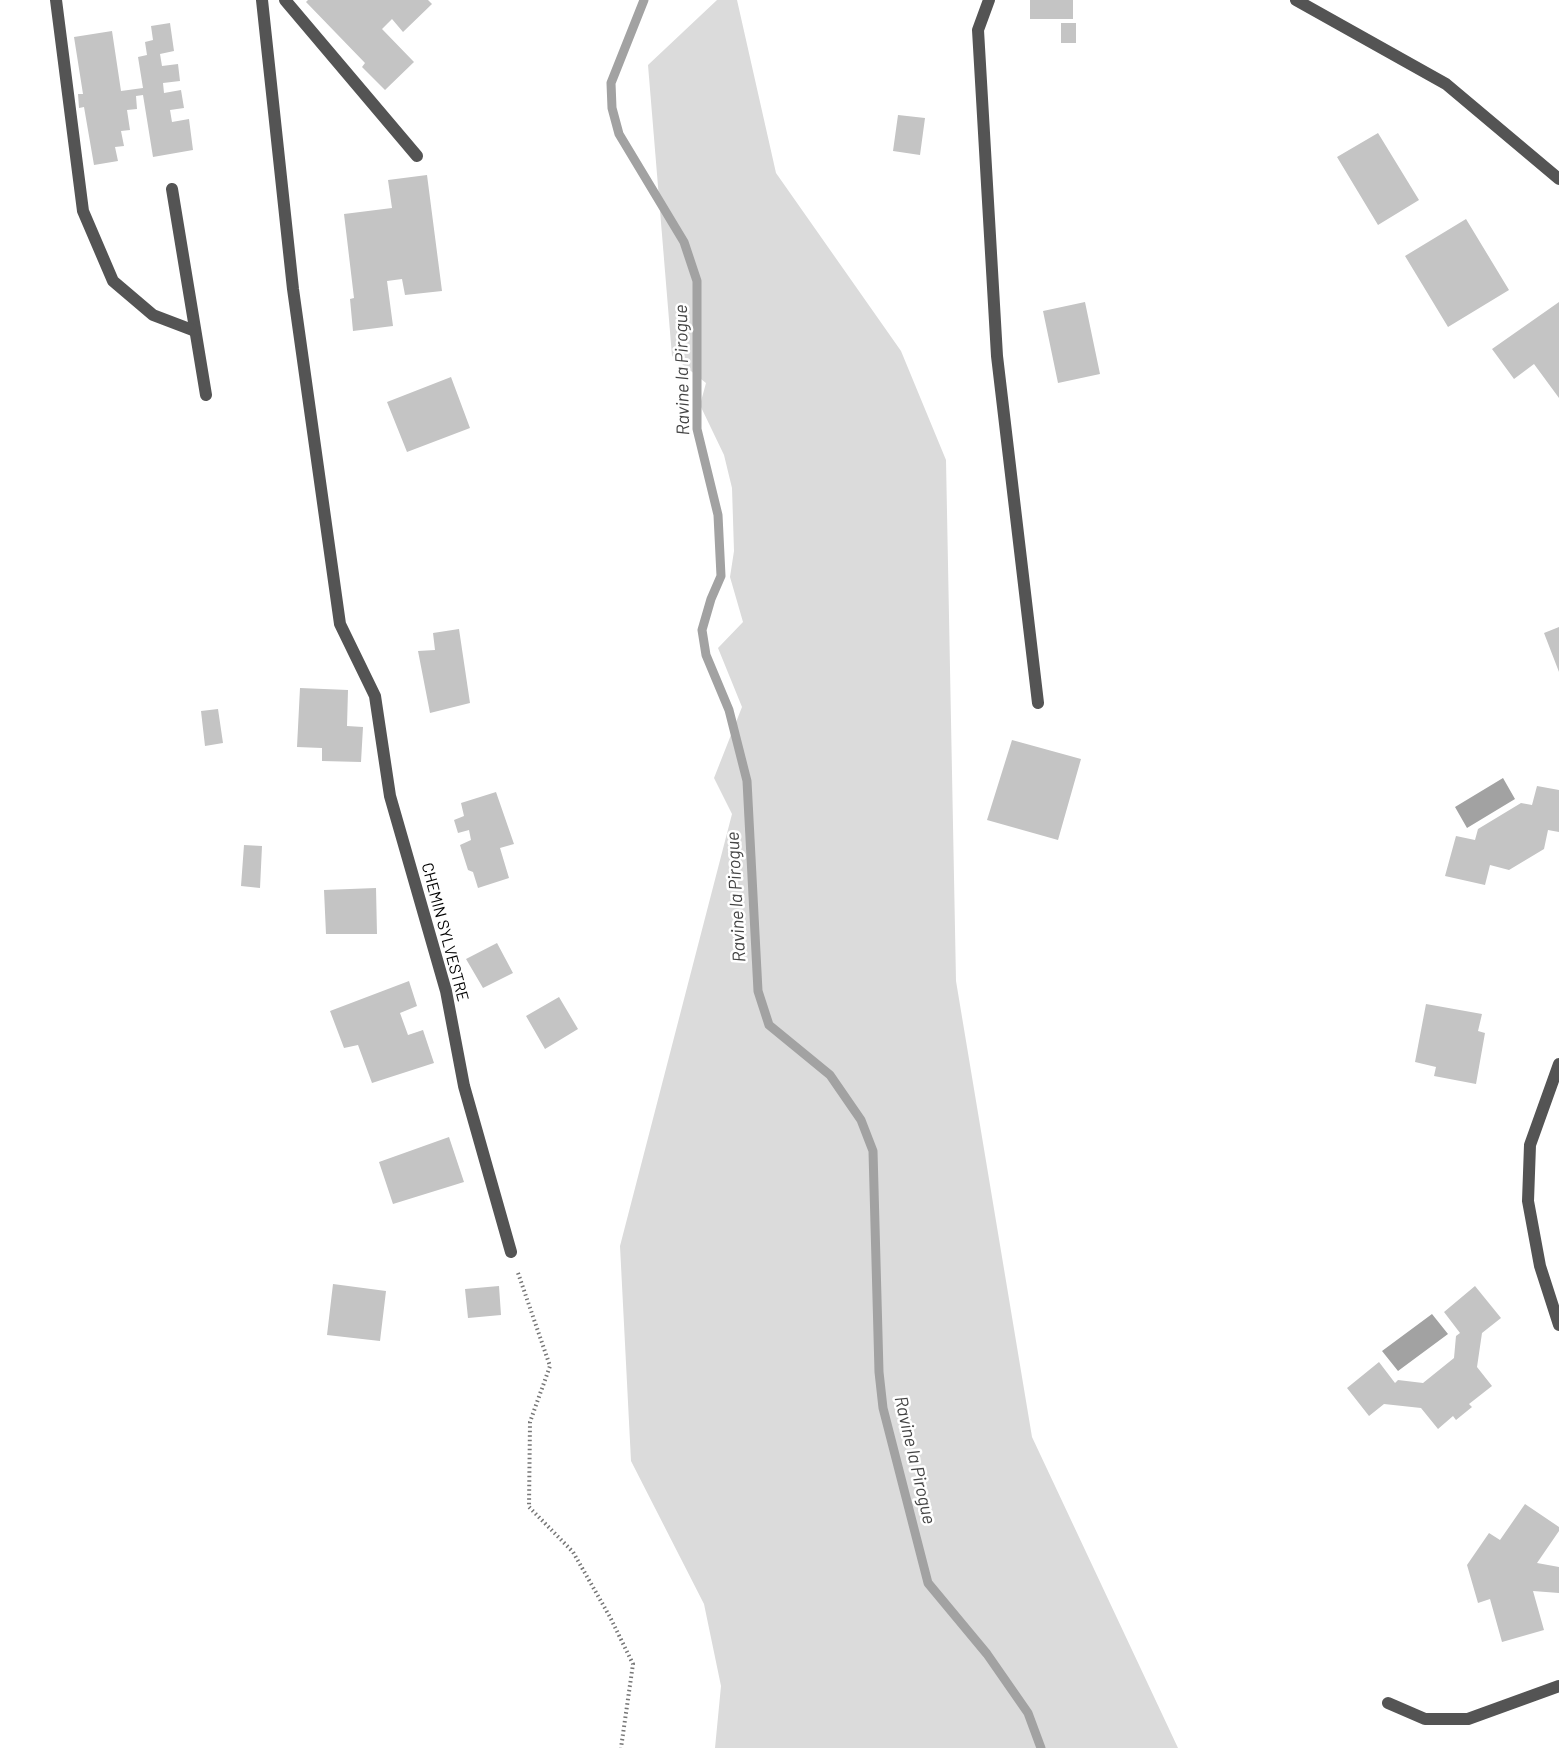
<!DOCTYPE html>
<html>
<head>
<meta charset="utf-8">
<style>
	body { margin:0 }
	canvas { display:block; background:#fff }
</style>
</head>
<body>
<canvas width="1559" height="1748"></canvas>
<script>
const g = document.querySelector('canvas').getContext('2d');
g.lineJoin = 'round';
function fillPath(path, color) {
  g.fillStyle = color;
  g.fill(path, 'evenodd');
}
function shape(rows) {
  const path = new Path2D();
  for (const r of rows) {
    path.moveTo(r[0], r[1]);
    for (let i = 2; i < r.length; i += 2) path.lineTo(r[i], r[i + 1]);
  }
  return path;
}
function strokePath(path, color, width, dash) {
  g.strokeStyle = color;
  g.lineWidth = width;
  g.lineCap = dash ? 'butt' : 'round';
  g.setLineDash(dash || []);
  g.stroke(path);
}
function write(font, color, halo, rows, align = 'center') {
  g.font = font + ' Barlow,sans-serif';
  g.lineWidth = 5;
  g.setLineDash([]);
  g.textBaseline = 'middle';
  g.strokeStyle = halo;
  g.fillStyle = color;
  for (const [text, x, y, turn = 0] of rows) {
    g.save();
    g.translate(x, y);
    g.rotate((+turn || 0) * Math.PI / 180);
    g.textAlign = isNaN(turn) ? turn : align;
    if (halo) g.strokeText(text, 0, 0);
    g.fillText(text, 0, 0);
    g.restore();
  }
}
const green = shape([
	[717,0,737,0,776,173,901,351,946,460,956,981,1032,1437,1178,1748,715,1748,721,1686,704,1604,631,1461,620,1246,732,814,714,778,742,707,718,648,743,622,730,577,734,551,732,488,724,455,700,405,706,383,672,356,648,65]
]);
const water = shape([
	[1503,778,1515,799,1467,828,1455,807],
	[1432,1314,1448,1334,1398,1371,1382,1351]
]);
const stream = shape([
	[644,0,611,83,612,108,619,134,684,242,697,281,697,429,718,515,721,576,711,599,702,630,706,655,729,710,747,781,758,991,769,1025,830,1075,861,1120,873,1151,879,1372,883,1408,928,1583,987,1654,1028,1713,1041,1748]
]);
const building = shape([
	[308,0,428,0,432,4,403,32,392,19,382,29,414,62,385,90,362,67,365,63,306,2],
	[1030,0,1073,0,1073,19,1030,19],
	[170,23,174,51,160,54,162,66,178,64,180,81,163,83,164,93,181,90,184,108,170,110,172,122,189,119,193,150,153,157,143,95,136,96,137,109,127,110,130,130,121,131,124,146,115,147,118,161,94,165,84,107,79,108,78,94,83,94,74,37,112,31,121,91,143,88,138,57,147,55,145,42,153,40,151,26],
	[1061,23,1076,23,1076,43,1061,43],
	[898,115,925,118,920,155,893,151],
	[1378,133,1419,200,1378,225,1337,157],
	[427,175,442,291,405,295,402,279,387,281,393,326,353,331,350,299,354,298,344,214,392,208,388,180],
	[1466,219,1509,290,1448,327,1405,256],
	[1085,302,1100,374,1058,383,1043,311],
	[1559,302,1559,398,1534,364,1514,379,1492,349],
	[451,377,470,428,407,452,387,402],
	[1559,627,1559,672,1544,633],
	[459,629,470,703,430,713,418,651,435,650,433,633],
	[300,688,348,690,347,726,363,727,361,762,322,761,322,748,297,747],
	[218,709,223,743,205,746,201,711],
	[1012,740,1081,759,1058,840,987,820],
	[1537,786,1559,790,1559,832,1548,830,1544,849,1509,870,1490,865,1485,885,1445,876,1456,836,1475,840,1478,829,1521,803,1532,805],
	[496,792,514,844,500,848,509,878,478,888,473,872,468,870,460,845,471,840,469,830,458,833,454,820,464,816,461,803],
	[244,845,262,846,260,888,241,886],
	[376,888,377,934,326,934,324,890],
	[497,943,513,973,483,988,466,959],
	[409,981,417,1006,400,1013,408,1035,423,1030,434,1063,372,1083,358,1045,344,1048,330,1011],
	[559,997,578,1029,545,1049,526,1016],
	[1426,1004,1482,1014,1478,1031,1485,1033,1476,1084,1434,1076,1436,1067,1415,1062],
	[449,1137,464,1182,393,1204,379,1162],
	[333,1284,386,1291,380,1341,327,1335],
	[499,1286,501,1315,468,1318,465,1289],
	[1475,1286,1501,1318,1482,1333,1477,1367,1492,1386,1469,1404,1472,1407,1456,1420,1453,1416,1438,1429,1421,1408,1384,1404,1369,1416,1347,1388,1379,1362,1395,1383,1398,1380,1423,1383,1454,1358,1456,1336,1460,1333,1444,1312],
	[1525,1504,1559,1527,1559,1531,1537,1563,1559,1567,1559,1593,1533,1591,1544,1630,1502,1642,1490,1599,1478,1603,1467,1565,1489,1533,1500,1540]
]);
const path = shape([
	[518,1273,550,1366,530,1422,529,1507,573,1552,610,1617,633,1664,621,1748]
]);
const service = shape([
	[285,0,417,156],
	[172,189,206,395],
	[1388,1703,1425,1719,1468,1719,1559,1686]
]);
const minor = shape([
	[56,0,83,211,113,281,153,315,195,331],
	[262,0,293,289,340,624,375,696,390,796,446,991,464,1086,511,1252],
	[989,0,978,30,997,356,1038,703],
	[1296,0,1446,84,1559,179],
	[1559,1064,1530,1145,1528,1201,1540,1266,1559,1325]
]);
const streetNames = [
	["CHEMIN SYLVESTRE",445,932,75]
];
const waterNames = [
	["Ravine la Pirogue",682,370,-91],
	["Ravine la Pirogue",736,897,-93],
	["Ravine la Pirogue",915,1460,77]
];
fillPath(green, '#dbdbdb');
fillPath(water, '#a2a2a2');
strokePath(stream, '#a2a2a2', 9);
fillPath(building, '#c4c4c4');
strokePath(path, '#767676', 4, [1.5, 3]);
strokePath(service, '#545454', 12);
strokePath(minor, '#545454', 12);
write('16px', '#000', '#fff', streetNames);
write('italic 18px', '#434343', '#fff', waterNames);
</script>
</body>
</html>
